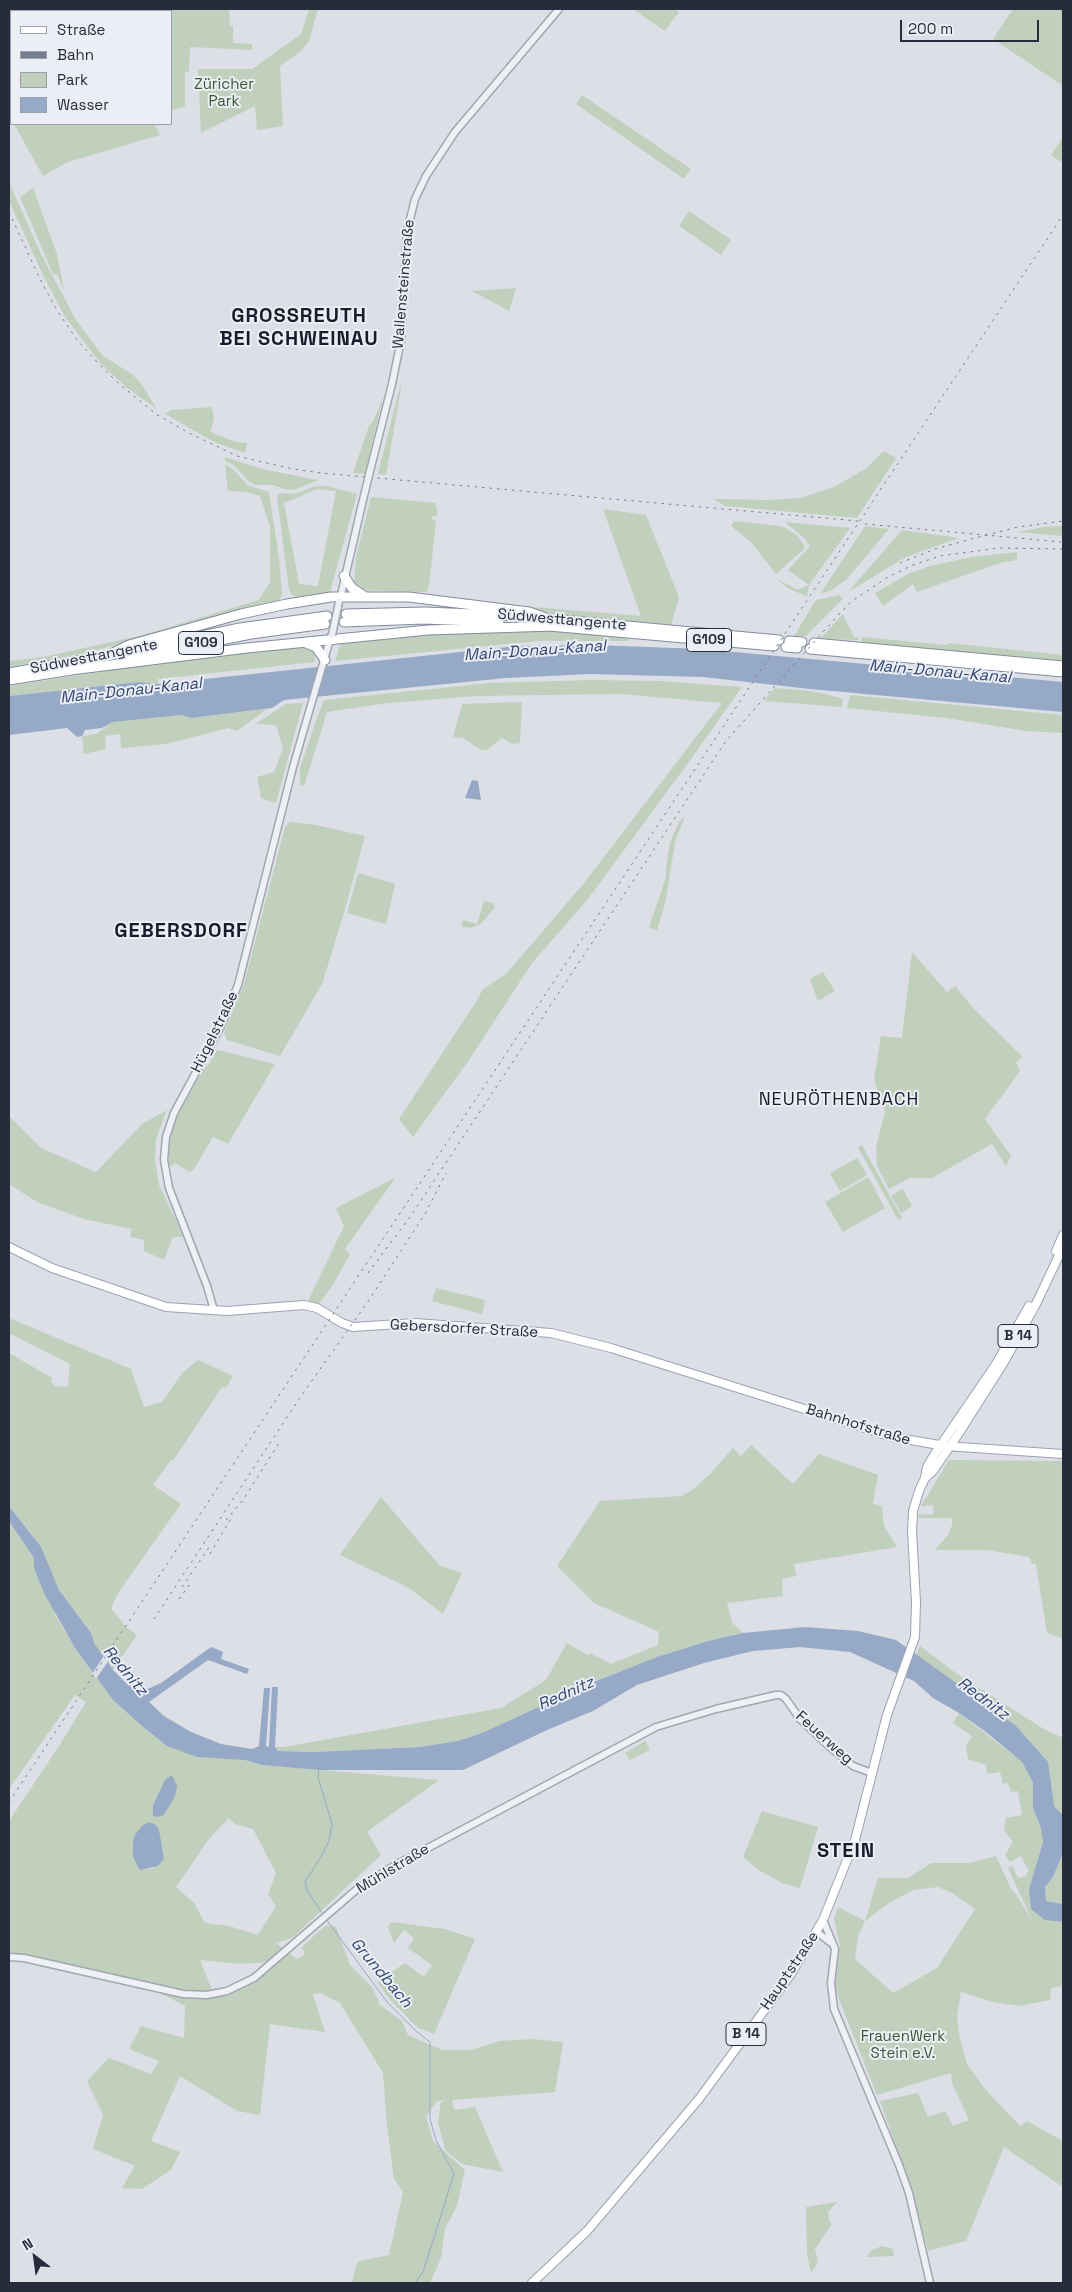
<!DOCTYPE html>
<html>
<head>
<meta charset="utf-8">
<style>
	body { margin:0 }
	#map { position:relative; width:1072px; height:2292px; overflow:hidden; background:#dcdfe6; font-family:"Space Grotesk",sans-serif }
	canvas { display:block }
	.frame { position:absolute; inset:0; border:10px solid #262c3c; pointer-events:none }
	.legend { position:absolute; left:10px; top:10px; width:162px; height:115px; box-sizing:border-box; background:#ebeef4; border:1px solid #9ca0aa; margin:0; padding:6px 9px; list-style:none; font-size:15px; color:#262c3c }
	.legend li { display:flex; align-items:center; gap:10px; height:25px }
	.legend b { width:25px; border:1px solid #9ca0aa }
	.north { position:absolute; left:10px; top:2232px; width:50px; height:50px; -webkit-text-stroke:4px #ebeef4; paint-order:stroke; rotate:330deg; font-size:14px; font-weight:700; line-height:20px; text-align:center; color:#262c3c }
	.north::after { content:''; display:block; margin:auto; width:18px; height:22px; background:#262c3c; clip-path:polygon(50% 0,100% 100%,50% 72%,0 100%) }
	.scale { position:absolute; left:900px; top:20px; width:139px; height:22px; box-sizing:border-box; border:2px solid #262c3c; border-top:0; padding-left:6px; font-size:15px; line-height:18px; white-space:nowrap; color:#262c3c; -webkit-text-stroke:4px #ebeef4; paint-order:stroke }
</style>
</head>
<body>
<div id="map">
<canvas width="1072" height="2292"></canvas>
<div class="frame"></div>
<ul class="legend">
<li><b style="height:6px;background:#fff"></b>Straße</li>
<li><b style="height:6px;background:#757d90"></b>Bahn</li>
<li><b style="height:14px;background:#c0d0bd"></b>Park</li>
<li><b style="height:14px;background:#96a9c7"></b>Wasser</li>
</ul>
<div class="north">N</div>
<div class="scale">200 m</div>
</div>
<script>
const g = document.querySelector('canvas').getContext('2d');
g.lineJoin = 'round';
function fillPath(path, color) {
  g.fillStyle = color;
  g.fill(path, 'evenodd');
}
function shape(rows) {
  const path = new Path2D();
  for (const r of rows) {
    path.moveTo(r[0], r[1]);
    for (let i = 2; i < r.length; i += 2) path.lineTo(r[i], r[i + 1]);
  }
  return path;
}
function strokePath(path, color, width, dash) {
  g.strokeStyle = color;
  g.lineWidth = width;
  g.lineCap = dash ? 'butt' : 'round';
  g.setLineDash(dash || []);
  g.stroke(path);
}
function write(font, color, halo, rows, align = 'center') {
  g.font = font + ' "Space Grotesk",sans-serif';
  g.lineWidth = 4;
  g.setLineDash([]);
  g.textBaseline = 'middle';
  g.strokeStyle = halo;
  g.fillStyle = color;
  for (const [text, x, y, turn = 0] of rows) {
    g.save();
    g.translate(x, y);
    g.rotate((+turn || 0) * Math.PI / 180);
    g.textAlign = isNaN(turn) ? turn : align;
    if (halo) g.strokeText(text, 0, 0);
    g.fillText(text, 0, 0);
    g.restore();
  }
}
const green = shape([
	[151,9,229,9,230,26,233,26,233,43,252,44,252,50,190,47,189,71,185,73,185,107,171,110,171,11,147,11],
	[309,9,318,9,309,41,301,51,280,66,283,126,257,130,255,106,201,133,198,69,252,69,301,34],
	[633,9,674,9,679,12,665,31],
	[1013,9,1063,9,1063,86,993,39],
	[582,95,691,169,684,179,576,104],
	[14,124,154,124,160,135,68,162,43,176],
	[1063,137,1063,158,1061,162,1051,155],
	[9,182,40,252,76,320,103,356,132,374,140,382,157,409,127,388,102,365,65,317,43,275,9,201],
	[33,188,57,254,64,290,57,274,53,274,20,197],
	[689,211,731,240,721,255,679,226],
	[516,288,509,311,472,291],
	[402,383,386,475,378,474,398,394],
	[383,397,365,474,353,473,369,426,373,422],
	[212,407,214,419,210,432,236,442,247,443,245,453,214,442,165,414,171,410],
	[884,451,896,458,857,518,725,506,714,499,770,500,800,498,834,487,865,469],
	[225,457,262,469,318,480,294,490,284,489,273,485,255,485,247,480,235,466,225,461],
	[225,464,236,472,247,485,269,492,279,558,282,595,278,603,81,654,9,667,9,661,43,657,143,635,259,600,270,582,270,527,260,496,246,492,228,491],
	[316,486,326,486,357,494,330,592,326,595,301,598,292,595,289,590,277,496,280,493,294,494],
	[317,489,336,491,318,586,299,584,284,503],
	[371,497,435,503,437,511,437,516,432,516,432,520,436,521,429,586,426,592,361,590,354,584,356,557],
	[603,509,646,515,679,597,671,626,557,614,473,602,641,616],
	[734,521,781,526,796,534,804,545,804,549,776,574,751,542,731,526],
	[785,522,850,528,809,585,807,596,789,589,775,578,798,590,809,585,788,570,810,546,803,537],
	[865,526,889,529,847,579,832,590,820,594],
	[1063,526,1063,536,1017,532,1043,527],
	[902,530,959,538,906,557,848,592],
	[1017,552,1017,560,1000,563,917,592,913,584,883,606,875,593,908,574,930,566,972,557],
	[839,595,843,599,806,636,794,636,816,600],
	[843,614,854,637,859,638,858,640,820,639],
	[535,630,629,638,629,641,539,641,335,661,341,642,410,634],
	[862,637,947,645,949,643,1063,655,1063,661,861,643],
	[307,647,314,650,315,662,158,679,158,684,139,682,9,696,9,686,164,662,262,650],
	[590,680,661,681,742,687,688,763,588,899,532,963,469,1060,413,1137,399,1119,476,1002,483,989,506,974,584,883,722,703,620,694,475,696,388,703,327,712,304,786,300,785,300,768,317,718,324,700,490,683],
	[775,688,811,691,841,698,843,700,842,707,764,701],
	[850,695,1063,715,1063,733,1026,731,946,718,847,708],
	[522,702,520,743,512,744,502,738,487,750,481,750,463,738,453,737,462,704],
	[303,703,276,803,261,798,257,777,274,772,283,748,276,725,255,724,286,704],
	[267,709,237,731,228,728,166,744,121,748,120,734,105,736,106,749,84,754,82,736,96,734,113,722,183,715,191,718],
	[685,816,675,842,666,899,657,931,649,927,666,877,666,867,670,842,679,822],
	[290,822,316,825,365,836,344,913,322,984,280,1056,227,1040,224,1033,244,984,285,827],
	[358,873,395,884,386,924,347,913],
	[484,901,492,903,495,907,481,924,470,928,461,926,463,920,477,924],
	[912,952,947,992,955,986,975,1010,1023,1057,1016,1062,1020,1071,985,1119,1011,1156,1006,1166,992,1144,932,1178,910,1178,889,1189,877,1166,876,1147,885,1112,874,1079,881,1036,902,1038],
	[823,972,835,991,818,1001,810,979],
	[217,1050,275,1064,228,1144,213,1137,194,1169,190,1172,175,1163,171,1167,169,1164,169,1146,174,1123,201,1071,209,1064],
	[167,1110,156,1139,155,1159,159,1185,184,1237,173,1237,164,1260,144,1251,144,1240,130,1237,132,1229,84,1219,37,1202,9,1184,9,1116,41,1148,96,1172,142,1124],
	[862,1145,902,1218,898,1220,858,1147],
	[857,1158,867,1175,840,1191,830,1173],
	[868,1177,885,1208,843,1232,825,1202],
	[393,1179,394,1180,345,1249,350,1254,333,1285,319,1304,308,1301,344,1226,336,1208],
	[903,1189,912,1206,901,1213,891,1196],
	[436,1288,485,1300,482,1314,432,1301],
	[9,1318,131,1369,144,1407,162,1402,182,1373,198,1360,233,1376,226,1388,222,1387,173,1461,171,1460,153,1485,181,1504,120,1590,111,1608,127,1628,137,1635,113,1670,94,1643,90,1632,59,1590,34,1537,9,1506,9,1353,52,1378,51,1382,55,1386,68,1387,70,1364,9,1333],
	[751,1445,793,1484,819,1454,878,1475,873,1504,882,1506,884,1526,897,1547,794,1564,796,1576,782,1579,783,1596,727,1603,732,1622,743,1633,708,1641,657,1657,589,1684,482,1733,458,1741,419,1747,316,1752,278,1751,275,1747,284,1747,501,1708,546,1680,567,1643,588,1655,590,1653,611,1664,658,1645,659,1632,594,1603,557,1566,600,1501,681,1496,691,1491,710,1474,733,1448,741,1456],
	[949,1460,1063,1461,1063,1639,1047,1633,1036,1564,1032,1564,1029,1557,987,1550,935,1550,948,1535,952,1525,952,1518,918,1518,919,1514,932,1515,934,1512,933,1505,921,1506],
	[381,1497,440,1566,462,1573,443,1614,409,1588,340,1555],
	[9,1521,31,1553,46,1579,54,1599,54,1613,75,1648,113,1700,142,1726,167,1746,245,1760,262,1765,439,1780,367,1832,381,1855,292,1938,276,1943,297,1959,305,1954,302,1947,326,1925,336,1927,350,1965,372,1987,380,2005,402,2021,408,2035,442,2050,471,2050,499,2041,533,2039,563,2042,555,2092,452,2100,454,2110,475,2107,503,2172,462,2164,445,2150,438,2122,441,2102,447,2100,437,2101,426,2117,433,2141,465,2170,457,2206,445,2229,441,2258,430,2283,352,2283,356,2266,359,2261,389,2255,403,2192,394,2179,387,2126,383,2073,340,2003,320,1993,313,1994,325,2032,270,2024,260,2115,237,2111,180,2076,151,2141,180,2152,171,2170,142,2189,122,2188,135,2166,93,2149,103,2115,87,2081,109,2058,151,2074,159,2061,129,2049,141,2026,184,2038,185,2006,141,1983,91,1969,9,1953,9,1821,59,1746,86,1702,75,1695,9,1789],
	[229,1818,235,1824,253,1829,276,1873,268,1894,276,1906,258,1935,229,1926,205,1923,194,1903,176,1887,209,1839],
	[156,1825,164,1859,157,1866,148,1870],
	[200,1960,239,1964,268,1962,253,1978,214,1995],
	[920,1646,957,1674,1044,1729,1063,1738,1063,1815,1054,1806,1050,1785,1015,1725,916,1655],
	[959,1713,1022,1762,1033,1783,1033,1808,1042,1828,1043,1842,1029,1889,1059,1922,1063,1922,1063,1986,1051,1988,1050,2000,1019,2006,993,2002,961,1992,957,2016,960,2039,967,2064,986,2090,1020,2126,1027,2121,1063,2141,1063,2187,1004,2147,966,2241,928,2251,910,2186,880,2101,918,2093,928,2117,945,2111,953,2126,969,2120,952,2083,951,2073,877,2095,837,1994,839,1992,835,1989,840,1945,834,1919,838,1907,865,1921,878,1878,908,1878,931,1863,970,1863,996,1856,1011,1889,1016,1894,1033,1922,1008,1868,1012,1865,1018,1878,1027,1876,1026,1873,1029,1871,1021,1856,1010,1862,1005,1855,1013,1842,1004,1830,1006,1818,1022,1815,1018,1791,1011,1792,1008,1783,1003,1784,1000,1772,987,1774,986,1765,968,1759,966,1745,972,1736,953,1723],
	[938,1887,952,1893,975,1909,937,1968,893,1993,855,1959,858,1936,865,1921,889,1903,913,1890],
	[645,1741,650,1750,630,1760,625,1753],
	[762,1811,818,1827,800,1888,782,1883,760,1871,743,1857],
	[1063,1853,1063,1904,1046,1901,1045,1887,1053,1877],
	[391,1922,445,1929,475,1939,434,2034,418,2028,392,2002,377,1982,405,1963,424,1977,432,1965,408,1948,414,1938,404,1930,394,1943,388,1927],
	[837,2202,828,2212,829,2220,832,2224,815,2249,818,2262,811,2273,807,2254,806,2207],
	[882,2246,893,2249,894,2256,867,2257,872,2250]
]);
const water = shape([
	[592,645,701,649,1063,682,1063,712,810,689,703,677,591,674,506,678,284,700,272,708,191,718,182,715,113,722,102,728,85,730,82,736,77,737,67,728,9,735,9,696,139,682,158,684,517,646],
	[472,780,478,781,481,800,465,798],
	[9,1506,41,1547,59,1590,91,1633,94,1643,113,1670,127,1684,141,1692,161,1683,211,1647,223,1652,221,1659,249,1669,247,1674,208,1660,149,1702,164,1716,191,1732,221,1744,252,1749,259,1746,264,1688,270,1688,266,1746,269,1747,272,1687,278,1687,275,1747,278,1751,316,1752,419,1747,458,1741,482,1733,589,1684,657,1657,708,1641,743,1633,805,1627,858,1631,896,1640,1015,1725,1048,1762,1054,1806,1063,1815,1063,1853,1053,1877,1045,1887,1046,1901,1063,1904,1063,1922,1045,1920,1031,1909,1029,1889,1043,1842,1041,1828,1033,1808,1033,1783,1022,1762,986,1732,959,1713,933,1698,914,1681,850,1652,800,1647,753,1651,704,1663,637,1685,593,1711,547,1730,463,1770,319,1770,262,1765,245,1760,197,1757,167,1746,142,1726,113,1700,75,1648,44,1593,34,1568,34,1558,9,1521],
	[172,1775,177,1786,175,1796,164,1815,157,1817,153,1816,153,1805,165,1780],
	[149,1822,156,1825,159,1830,164,1859,158,1866,140,1870,133,1857,133,1842,135,1835,142,1826]
]);
const pier = shape([
	[105,1654,109,1660,96,1679,92,1674]
]);
const stream = shape([
	[319,1769,318,1777,332,1824,329,1841,321,1857,305,1882,307,1890,324,1916],
	[326,1919,387,2002,417,2032,430,2042,430,2119,436,2140,454,2174,423,2272,415,2283]
]);
const minor = shape([
	[370,471,392,384,401,340,407,231,415,199,426,176,455,132,559,9],
	[340,599,362,504],
	[214,1310,207,1286,169,1188,164,1160,166,1137,174,1113,221,1026,238,985,293,767,331,636],
	[823,1920,835,1949,831,1983,834,2009,899,2165,909,2193,930,2283],
	[817,1932,831,1943],
	[9,1957,24,1958,183,1994,207,1995,227,1991,254,1978,356,1890,392,1867,656,1727,716,1709,776,1695,781,1695,786,1699,800,1719,831,1748,853,1766,872,1773]
]);
const major = shape([
	[9,1247,52,1268,166,1307,227,1311,304,1305,317,1308,342,1323,353,1327,415,1323,551,1333,611,1348,893,1437,945,1446,1063,1454],
	[1056,1251,1063,1235],
	[925,1478,927,1467,934,1455,996,1364,1029,1306],
	[532,2283,587,2231,699,2099,791,1974,823,1920,855,1840,887,1715,915,1637,916,1602,912,1531,913,1511,919,1491,925,1478,933,1471,959,1433,1004,1362,1036,1304,1063,1247]
]);
const highway = shape([
	[344,576,352,588,364,596],
	[346,614,425,612,520,616],
	[540,618,779,640],
	[344,622,424,619,499,622],
	[549,626,774,646],
	[789,641,802,642],
	[306,643,316,647,325,660],
	[814,643,1063,666],
	[786,647,797,648],
	[810,649,1063,672],
	[129,651,240,628,327,616],
	[107,656,129,645,241,614,287,604,331,597,409,597,529,612,546,618],
	[126,659,251,634,325,624],
	[79,669,247,648,428,630,554,626],
	[9,673,112,655],
	[9,680,84,668]
]);
const rail = shape([
	[9,212,41,281,58,312,78,341,97,362,118,383,156,414,187,432,237,456,293,469,321,473,858,521],
	[865,524,1061,542],
	[900,563,935,549,975,538,1018,527,1063,521],
	[368,1273,410,1217,726,741,840,613,852,601,888,577,913,565,940,556,999,548,1063,549],
	[226,1520,243,1500,281,1440],
	[210,1554,233,1515],
	[182,1587,210,1546],
	[179,1599,191,1583],
	[154,1619,299,1399,367,1303,425,1214,446,1173],
	[9,1802,1063,215]
]);
const minorBridge = shape([
	[362,504,370,471],
	[332,635,339,602]
]);
const shields = [
	[709,640,45],
	[201,643,45],
	[1018,1336,40],
	[746,2034,40]
];
const shieldNames = [
	["G109",709,640],
	["G109",201,643],
	["B 14",1018,1336],
	["B 14",746,2034]
];
const parkNames = [
	["Züricher",224,85],
	["Park",224,102],
	["FrauenWerk",903,2037],
	["Stein e.V.",903,2054]
];
const streetNames = [
	["Wallensteinstraße",404,284,-85],
	["Südwesttangente",562,620,5],
	["Südwesttangente",94,657,-11],
	["Hügelstraße",215,1032,-64],
	["Gebersdorfer Straße",464,1329,3],
	["Bahnhofstraße",858,1425,17],
	["Feuerweg",824,1738,42],
	["Mühlstraße",393,1869,-31],
	["Hauptstraße",790,1971,-56]
];
const waterNames = [
	["Main-Donau-Kanal",535,651,-4],
	["Main-Donau-Kanal",940,672,5],
	["Main-Donau-Kanal",131,691,-6],
	["Rednitz",125,1671,50],
	["Rednitz",566,1694,-24],
	["Rednitz",983,1699,37],
	["Grundbach",381,1973,50]
];
const quarterNames = [
	["NEURÖTHENBACH",839,1100]
];
const districtNames = [
	["GROSSREUTH",299,317],
	["BEI SCHWEINAU",299,340],
	["GEBERSDORF",181,932],
	["STEIN",846,1852]
];
fillPath(green, '#c0d0bd');
fillPath(water, '#96a9c7');
fillPath(pier, '#dcdfe6');
strokePath(stream, '#96a9c7', 1);
strokePath(minor, '#a2a6b0', 9);
strokePath(major, '#9ba2b2', 10);
strokePath(highway, '#838b9d', 11);
strokePath(minor, '#eef0f5', 6);
strokePath(major, '#fff', 8);
strokePath(highway, '#fff', 9);
strokePath(rail, '#757d90', 1, [2.5, 5]);
strokePath(minorBridge, '#a2a6b0', 9, []);
strokePath(minorBridge, '#eef0f5', 6);
for (const [x, y, w] of shields) {
  const box = new Path2D();
  box.roundRect(x - w / 2, y - 11.5, w, 23, 4);
  g.fillStyle = '#ebeef4';
  g.fill(box);
  strokePath(box, '#262c3c', 1);
}
write('bold 14px', '#262c3c', null, shieldNames);
write('15px', '#365833', '#ebeef4', parkNames);
write('15px', '#262c3c', '#ebeef4', streetNames);
write('italic 16px', '#304670', '#ebeef4', waterNames);
g.letterSpacing = '1px';
write('18px', '#181d2d', '#ebeef4', quarterNames);
g.letterSpacing = '0px';
g.letterSpacing = '1px';
write('bold 20px', '#181d2d', '#ebeef4', districtNames);
g.letterSpacing = '0px';
</script>
</body>
</html>
